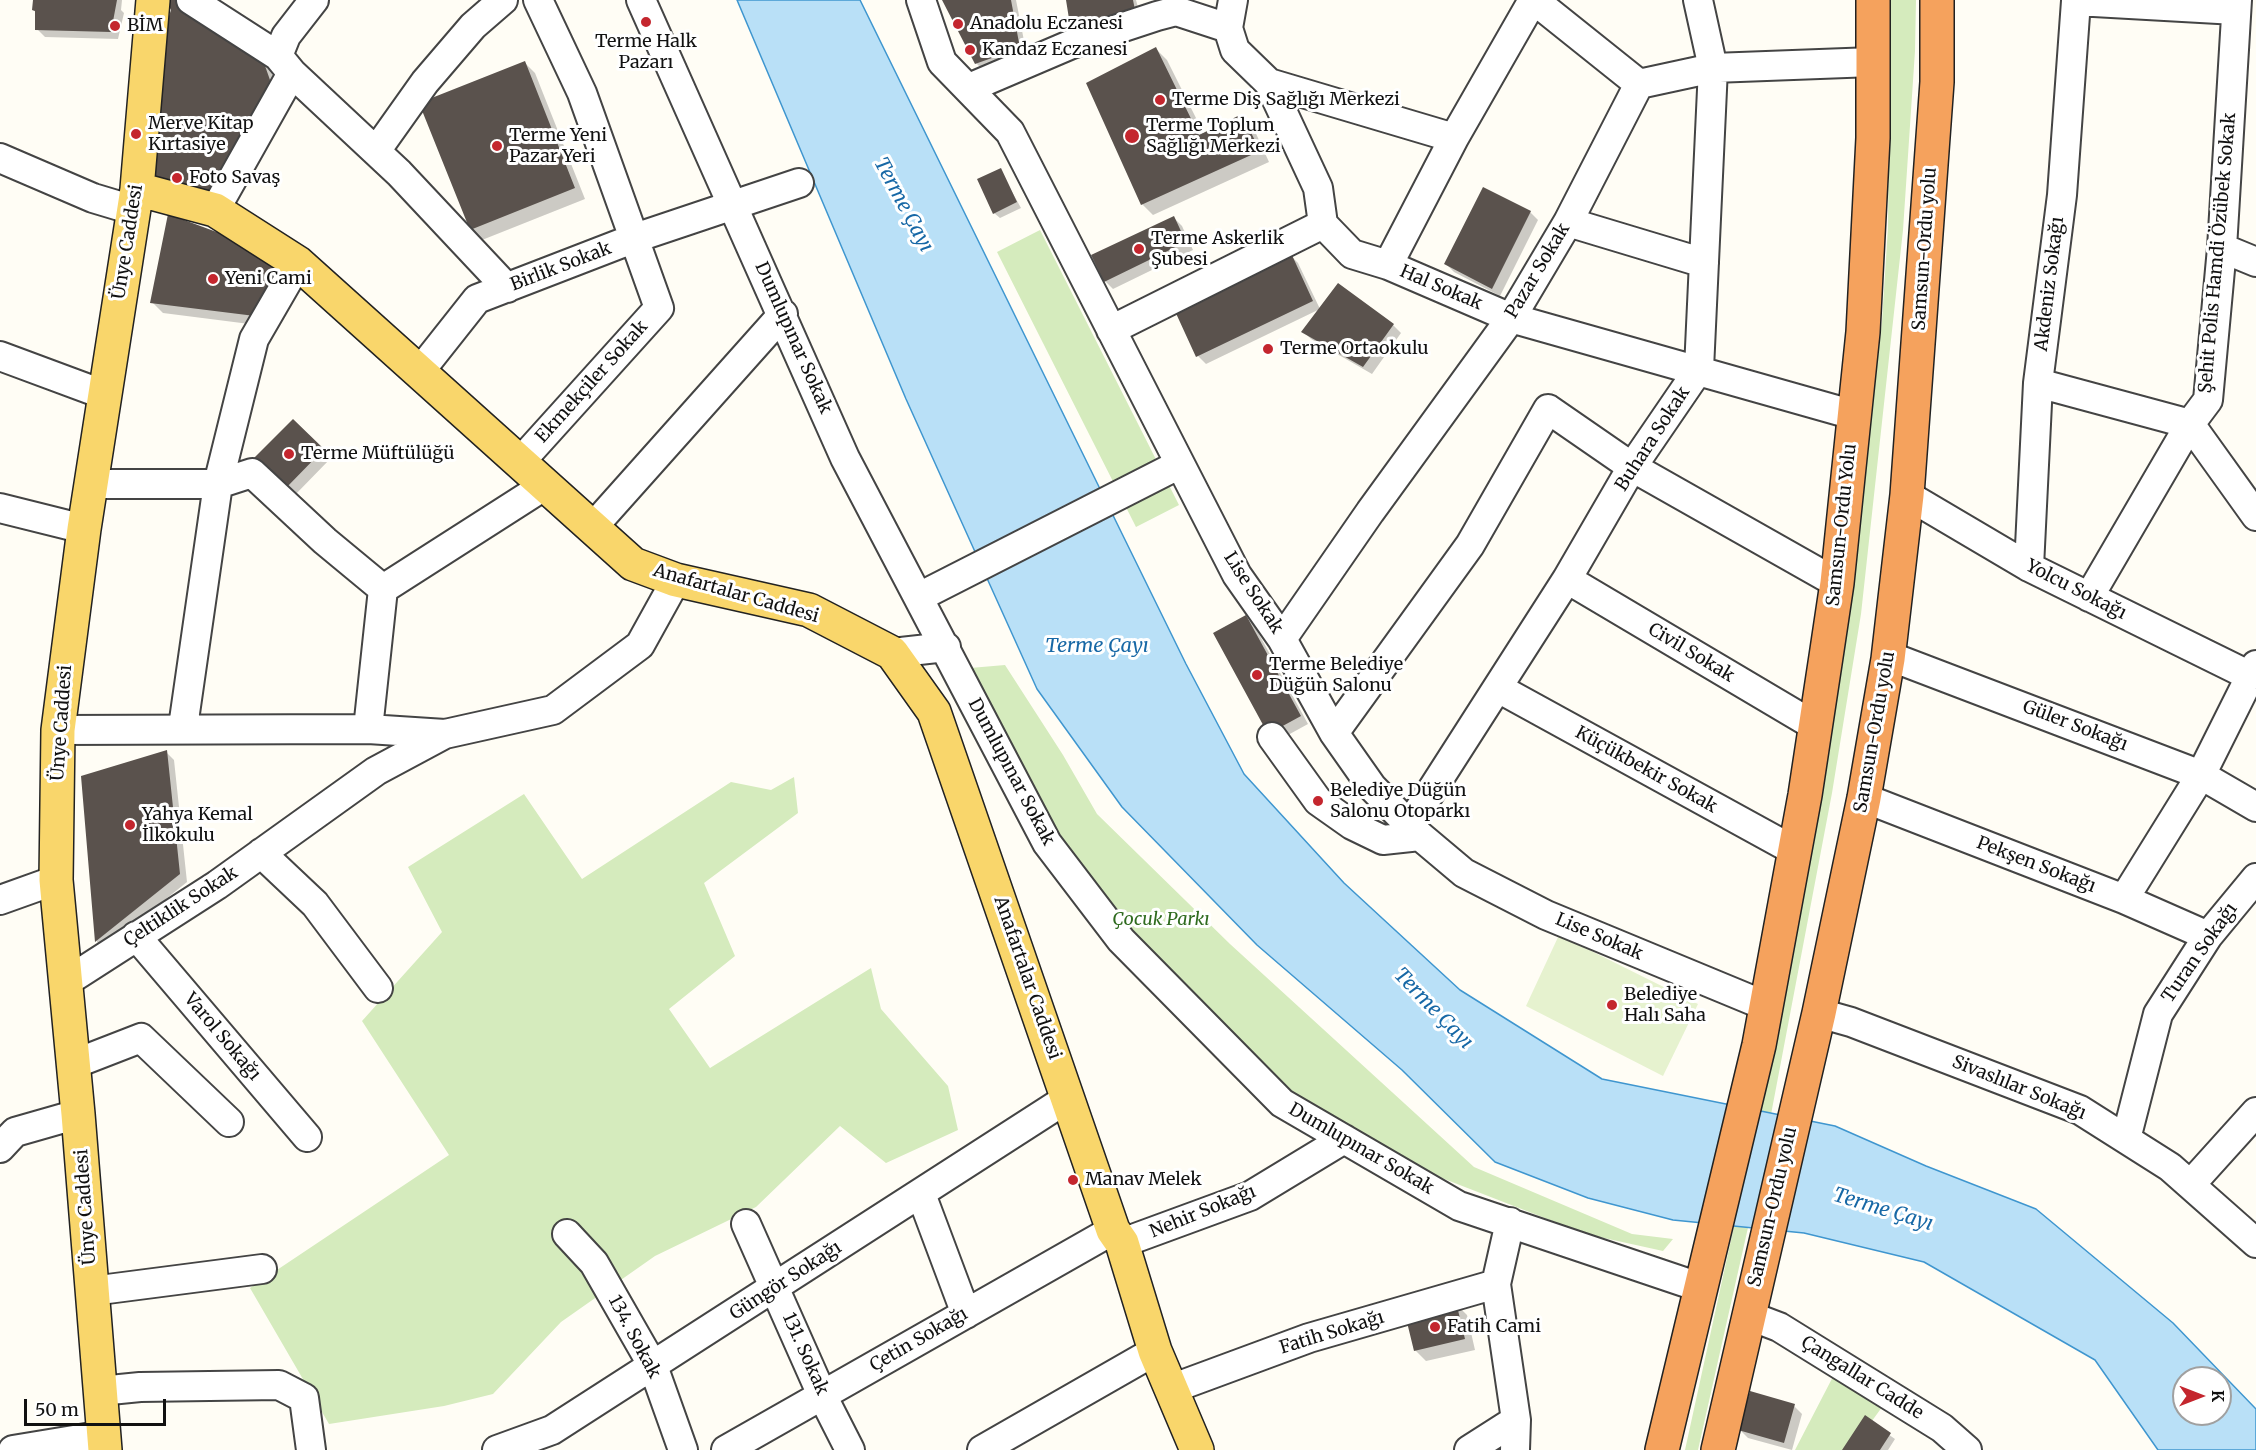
<!DOCTYPE html>
<html>
<head>
<meta charset="utf-8">
<style>
	body { margin:0 }
	#map { position:relative; width:2256px; height:1450px; overflow:hidden; background:#fffdf5; font-family:Merriweather,serif }
	canvas { display:block }
	.north { position:absolute; left:2172px; top:1366px; width:60px; height:60px; box-sizing:border-box; background:#fff; border:2px solid #a0a0a0; border-radius:50%; rotate:90deg; font-size:16px; font-weight:700; line-height:24px; text-align:center; color:#111 }
	.north::after { content:''; display:block; margin:auto; width:21px; height:27px; background:#c4262e; clip-path:polygon(50% 0,100% 100%,50% 72%,0 100%) }
	.scale { position:absolute; left:24px; top:1399px; width:142px; height:27px; box-sizing:border-box; border:3px solid #111; border-top:0; padding-left:8px; font-size:18px; line-height:21px; white-space:nowrap; color:#111; -webkit-text-stroke:4px #fff; paint-order:stroke }
</style>
</head>
<body>
<div id="map">
<canvas width="2256" height="1450"></canvas>
<div class="north">K</div>
<div class="scale">50 m</div>
</div>
<script>
const g = document.querySelector('canvas').getContext('2d');
g.lineJoin = 'round';
function fillPath(path, color) {
  g.fillStyle = color;
  g.fill(path, 'evenodd');
}
function shape(rows) {
  const path = new Path2D();
  for (const r of rows) {
    path.moveTo(r[0], r[1]);
    for (let i = 2; i < r.length; i += 2) path.lineTo(r[i], r[i + 1]);
  }
  return path;
}
function strokePath(path, color, width, dash) {
  g.strokeStyle = color;
  g.lineWidth = width;
  g.lineCap = dash ? 'butt' : 'round';
  g.setLineDash(dash || []);
  g.stroke(path);
}
function write(font, color, halo, rows, align = 'center') {
  g.font = font + ' Merriweather,serif';
  g.lineWidth = 6;
  g.setLineDash([]);
  g.textBaseline = 'middle';
  g.strokeStyle = halo;
  g.fillStyle = color;
  for (const [text, x, y, turn = 0] of rows) {
    g.save();
    g.translate(x, y);
    g.rotate((+turn || 0) * Math.PI / 180);
    g.textAlign = isNaN(turn) ? turn : align;
    if (halo) g.strokeText(text, 0, 0);
    g.fillText(text, 0, 0);
    g.restore();
  }
}
const green = shape([
	[1890,0,1916,0,1915,51,1903,230,1861,614,1832,793,1758,1183,1698,1450,1685,1450,1736,1217,1843,649,1882,321,1888,227],
	[1040,230,1179,505,1136,527,997,252],
	[1005,665,1063,755,1097,814,1230,944,1474,1167,1632,1234,1673,1239,1663,1251,1586,1234,1434,1175,1380,1144,1310,1111,1098,901,947,670],
	[794,777,798,813,704,883,735,956,669,1009,710,1068,871,968,881,1009,948,1086,958,1130,886,1163,840,1126,756,1207,655,1256,561,1322,493,1394,444,1406,329,1424,250,1288,449,1155,362,1021,442,932,408,867,524,794,582,879,731,782,771,790],
	[1838,1367,1890,1396,1851,1450,1795,1450]
]);
const pitch = shape([
	[1559,935,1698,1004,1663,1076,1526,1006]
]);
const water = shape([
	[737,0,860,0,1186,664,1244,774,1344,883,1460,990,1602,1079,1835,1126,1926,1166,2036,1209,2173,1323,2256,1409,2256,1450,2158,1450,2095,1360,1924,1262,1804,1233,1673,1220,1588,1198,1495,1162,1402,1070,1257,945,1122,807,1037,689,906,399,737,0],
	[2184,1378,2220,1378,2220,1414,2184,1414,2184,1378]
]);
const shadow = shape([
	[35,0,122,0,121,10,124,13,118,39,45,37,37,29,37,13,33,10],
	[173,0,268,64,280,92,160,150,165,50,168,39,163,28,173,10],
	[943,0,1016,0,1027,56,984,71,976,63],
	[1068,0,1136,0,1140,15,1076,30,1071,24],
	[1156,49,1167,60,1204,134,1242,116,1253,127,1269,162,1153,215,1142,204],
	[524,62,535,73,585,199,482,240,471,229],
	[1000,170,1021,208,1000,218,994,213],
	[1530,212,1538,220,1500,296,1454,272,1446,264],
	[169,216,287,267,273,327,163,313,152,302],
	[1174,218,1182,226,1193,250,1113,289,1105,281],
	[1290,255,1298,263,1320,309,1393,325,1401,333,1372,374,1311,339,1303,331,1320,309,1206,364,1198,356],
	[293,421,331,458,294,496,256,458],
	[1246,617,1254,625,1308,724,1277,741],
	[166,752,174,760,187,882,104,949,97,942,82,777],
	[1456,1304,1467,1315,1475,1350,1426,1361,1415,1350],
	[1794,1406,1802,1414,1792,1450,1748,1438,1740,1430],
	[1865,1418,1895,1439,1888,1450,1844,1450]
]);
const building = shape([
	[33,0,117,0,111,32,35,30,35,11,32,10],
	[171,0,184,0,264,63,270,80,267,96,208,195,153,178,151,167,158,150,155,147,158,140,156,138,163,49,166,46,164,41,167,39,164,31,171,10,168,4],
	[942,0,1011,0,1020,48,975,64],
	[1066,0,1133,0,1135,10,1100,20,1070,25],
	[1156,47,1199,135,1242,114,1260,151,1141,205,1086,83],
	[525,61,575,188,470,230,419,103],
	[1001,168,1017,202,993,214,977,179],
	[1483,187,1531,211,1492,289,1444,264],
	[168,214,276,254,263,317,150,303],
	[1174,216,1186,242,1104,282,1091,255],
	[1291,253,1313,301,1196,357,1174,309],
	[1338,283,1394,324,1363,367,1301,332],
	[293,419,324,449,285,489,254,458],
	[1246,615,1301,716,1268,734,1213,633],
	[167,750,180,874,95,942,81,776],
	[1456,1302,1465,1339,1414,1351,1405,1314],
	[1750,1391,1795,1404,1784,1443,1738,1430],
	[1865,1415,1891,1433,1880,1450,1842,1450]
]);
const minor = shape([
	[191,0,278,56,292,73,399,173,507,288],
	[641,0,845,458,1047,843,1121,940,1282,1103,1459,1206,1702,1288],
	[921,0,942,62,1010,132,1237,575,1282,639,1334,733,1372,787,1420,836,1464,873,1546,915,1766,1006],
	[1233,0,1228,28,1235,50,1269,83,1454,138],
	[1533,0,1454,138,1388,265,1511,318,1854,415],
	[1534,0,1639,84],
	[278,56,286,36,314,0],
	[1269,83,1318,188,1323,224,1352,254,1388,265],
	[969,88,1072,44,1157,16,1176,11,1228,28],
	[376,151,425,82,473,26,503,0],
	[0,158,93,198,133,210],
	[215,210,292,73],
	[1568,222,1704,263],
	[2222,248,2256,262],
	[1111,330,1323,224],
	[0,356,105,395],
	[420,371,477,299,635,238,799,183],
	[2038,383,2190,424],
	[2190,424,2256,516],
	[520,462,659,308,582,93,538,0],
	[91,484,218,484,252,473,325,541,383,589,368,729],
	[1907,495,2029,567,2250,676],
	[0,508,84,529],
	[592,528,783,314],
	[2029,567,2038,383,2062,195,2076,1,2236,10],
	[1567,579,1815,726],
	[383,589,544,486],
	[919,597,1180,464],
	[2089,597,2190,424,2208,400,2222,248,2237,0],
	[1282,639,1370,512,1511,318,1568,222,1639,84,1713,68,1873,62],
	[892,653,946,647],
	[1889,656,2201,775,2256,807],
	[1498,688,1795,851],
	[183,727,218,484,254,339,298,263],
	[58,730,368,729,445,734,553,710,640,645,676,580],
	[1334,733,1470,545,1548,409,1632,467,1837,583],
	[1272,737,1318,801,1352,825,1383,840,1420,836],
	[1864,798,2124,899,2208,936],
	[1410,824,1567,579,1632,467,1699,369,1713,68,1698,0],
	[261,853,315,904,378,988],
	[2124,899,2201,775,2256,665],
	[0,900,56,880],
	[136,936,307,1137],
	[66,982,217,885,376,771,445,734],
	[1819,1013,1851,1022,2080,1110,2170,1167,2256,1243],
	[74,1064,141,1038,229,1122],
	[2126,1139,2158,1014,2208,936,2256,878],
	[0,1148,15,1132,78,1114],
	[2191,1184,2256,1112],
	[921,1194,966,1314],
	[1510,1222,1496,1284,1516,1420,1515,1450],
	[746,1224,822,1395,850,1450],
	[567,1234,594,1263,653,1366,683,1450],
	[1122,1243,1250,1196,1344,1139],
	[92,1291,262,1269],
	[1750,1316,1779,1327,1942,1428,1967,1450],
	[1171,1389,1309,1338,1496,1284],
	[100,1391,140,1387,279,1385,304,1398,311,1450],
	[13,1450,104,1435],
	[497,1450,552,1430,1068,1098],
	[726,1450,1113,1230],
	[982,1450,1155,1351],
	[1469,1450,1516,1420]
]);
const major = shape([
	[137,189,215,210,298,263,633,564,676,580,809,610,892,653,934,712,1113,1230,1122,1243,1155,1351,1197,1450],
	[105,1450,78,1114,56,880,58,730,84,529,137,189,153,0]
]);
const highway = shape([
	[1662,1450,1759,1045,1805,795,1827,650,1837,583,1863,332,1873,138,1873,0],
	[1718,1450,1819,1013,1864,798,1888,659,1907,495,1937,82,1937,0]
]);
const markers = [
	[646,22,6,"#c4262e"],
	[958,24,6,"#c4262e"],
	[115,26,6,"#c4262e"],
	[970,50,6,"#c4262e"],
	[1160,100,6,"#c4262e"],
	[136,134,6,"#c4262e"],
	[1132,136,8,"#c4262e"],
	[497,146,6,"#c4262e"],
	[177,178,6,"#c4262e"],
	[1139,249,6,"#c4262e"],
	[213,279,6,"#c4262e"],
	[1268,349,6,"#c4262e"],
	[289,454,6,"#c4262e"],
	[1257,675,6,"#c4262e"],
	[1318,801,6,"#c4262e"],
	[130,825,6,"#c4262e"],
	[1612,1005,6,"#c4262e"],
	[1073,1180,6,"#c4262e"],
	[1435,1327,6,"#c4262e"]
];
const poiNames = [
	["Anadolu Eczanesi",970,24],
	["BİM",127,26],
	["Terme Halk",646,42,"center"],
	["Pazarı",646,63,"center"],
	["Kandaz Eczanesi",982,50],
	["Terme Diş Sağlığı Merkezi",1172,100],
	["Merve Kitap",148,124],
	["Kırtasiye",148,145],
	["Terme Toplum",1146,126],
	["Sağlığı Merkezi",1146,147],
	["Terme Yeni",509,136],
	["Pazar Yeri",509,157],
	["Foto Savaş",189,178],
	["Terme Askerlik",1151,239],
	["Şubesi",1151,260],
	["Yeni Cami",225,279],
	["Terme Ortaokulu",1280,349],
	["Terme Müftülüğü",301,454],
	["Terme Belediye",1269,665],
	["Düğün Salonu",1269,686],
	["Belediye Düğün",1330,791],
	["Salonu Otoparkı",1330,812],
	["Yahya Kemal",142,815],
	["İlkokulu",142,836],
	["Belediye",1624,995],
	["Halı Saha",1624,1016],
	["Manav Melek",1085,1180],
	["Fatih Cami",1447,1327]
];
const streetNames = [
	["Ünye Caddesi",128,242,-81],
	["Samsun-Ordu yolu",1925,249,-86],
	["Şehit Polis Hamdi Özübek Sokak",2218,253,-85],
	["Birlik Sokak",561,267,-21],
	["Pazar Sokak",1538,271,-59],
	["Akdeniz Sokağı",2050,284,-83],
	["Hal Sokak",1441,288,23],
	["Dumlupınar Sokak",793,338,66],
	["Ekmekçiler Sokak",592,382,-48],
	["Buhara Sokak",1653,439,-57],
	["Samsun-Ordu Yolu",1842,525,-84],
	["Yolcu Sokağı",2076,590,27],
	["Lise Sokak",1253,593,57],
	["Anafartalar Caddesi",736,594,16],
	["Civil Sokak",1691,653,31],
	["Ünye Caddesi",62,723,-86],
	["Güler Sokağı",2075,726,21],
	["Samsun-Ordu yolu",1875,732,-80],
	["Küçükbekir Sokak",1646,770,29],
	["Dumlupınar Sokak",1011,772,62],
	["Pekşen Sokağı",2036,865,21],
	["Çeltiklik Sokak",181,907,-33],
	["Lise Sokak",1599,937,23],
	["Turan Sokağı",2200,953,-55],
	["Anafartalar Caddesi",1027,978,71],
	["Varol Sokağı",222,1037,50],
	["Sivaslılar Sokağı",2019,1088,22],
	["Dumlupınar Sokak",1361,1149,30],
	["Ünye Caddesi",86,1207,-94],
	["Samsun-Ordu yolu",1773,1207,-77],
	["Nehir Sokağı",1203,1212,-22],
	["Güngör Sokağı",786,1281,-33],
	["Fatih Sokağı",1332,1333,-17],
	["134. Sokak",634,1337,62],
	["Çetin Sokağı",919,1340,-30],
	["131. Sokak",805,1354,66],
	["Çangallar Cadde",1862,1378,32]
];
const parkNames = [
	["Çocuk Parkı",1161,920]
];
const waterNames = [
	["Terme Çayı",903,205,62],
	["Terme Çayı",1097,646],
	["Terme Çayı",1433,1009,46],
	["Terme Çayı",1883,1210,17]
];
fillPath(green, '#d5ebbd');
fillPath(pitch, '#e6f2cf');
fillPath(water, '#b9e0f7');
strokePath(water, '#3f96cf', 1.5);
fillPath(shadow, '#0003');
fillPath(building, '#5a524d');
strokePath(minor, '#444', 32);
strokePath(major, '#222', 36);
strokePath(highway, '#222', 36);
strokePath(minor, '#fff', 28);
strokePath(major, '#f9d66b', 33);
strokePath(highway, '#f5a25d', 33);
for (const [x, y, r, color] of markers) {
  const dot = new Path2D();
  dot.arc(x, y, r, 0, 2 * Math.PI);
  g.fillStyle = color;
  g.fill(dot);
  strokePath(dot, '#fff', 2);
}
write('18px', '#111', '#fff', poiNames, 'left');
write('18px', '#111', '#fff', streetNames);
write('italic 18px', '#2f6b1f', '#fff', parkNames);
write('italic 20px', '#1768a6', '#fff', waterNames);
</script>
</body>
</html>
